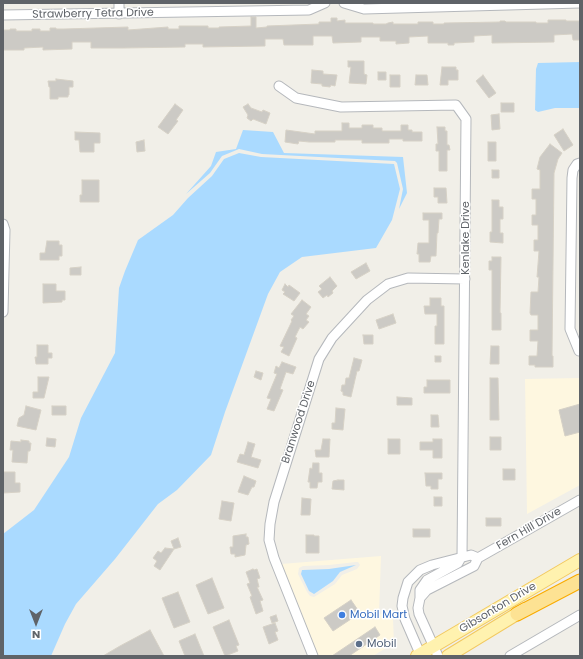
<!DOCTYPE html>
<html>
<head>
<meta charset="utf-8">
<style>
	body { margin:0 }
	#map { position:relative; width:583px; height:659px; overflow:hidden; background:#f1efe8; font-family:Poppins,sans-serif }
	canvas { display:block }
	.frame { position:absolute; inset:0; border:4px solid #5f6368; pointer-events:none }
	.north { position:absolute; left:16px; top:603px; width:40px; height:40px; -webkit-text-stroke:3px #fff; paint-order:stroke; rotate:180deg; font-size:11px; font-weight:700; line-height:16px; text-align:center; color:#5f6368 }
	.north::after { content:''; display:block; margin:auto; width:14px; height:18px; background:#5f6368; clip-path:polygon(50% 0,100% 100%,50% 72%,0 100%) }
</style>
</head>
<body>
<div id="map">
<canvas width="583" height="659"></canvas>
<div class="frame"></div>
<div class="north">N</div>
</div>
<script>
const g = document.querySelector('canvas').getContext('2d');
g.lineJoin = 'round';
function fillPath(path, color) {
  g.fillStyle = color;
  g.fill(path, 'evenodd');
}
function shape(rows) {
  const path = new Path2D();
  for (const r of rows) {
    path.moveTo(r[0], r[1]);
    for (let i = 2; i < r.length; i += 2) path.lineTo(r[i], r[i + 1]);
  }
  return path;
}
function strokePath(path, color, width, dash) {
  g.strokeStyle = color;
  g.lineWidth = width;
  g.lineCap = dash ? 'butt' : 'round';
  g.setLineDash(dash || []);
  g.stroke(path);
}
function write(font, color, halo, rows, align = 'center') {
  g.font = font + ' Poppins,sans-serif';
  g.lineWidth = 3;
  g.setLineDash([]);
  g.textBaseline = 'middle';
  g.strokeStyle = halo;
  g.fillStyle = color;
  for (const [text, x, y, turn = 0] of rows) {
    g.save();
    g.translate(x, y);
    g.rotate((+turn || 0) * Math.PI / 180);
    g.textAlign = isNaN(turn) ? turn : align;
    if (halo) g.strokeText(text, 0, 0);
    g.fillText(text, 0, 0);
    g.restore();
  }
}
const commercial = shape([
	[580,378,580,485,527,514,525,379],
	[381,556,379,614,395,613,393,619,394,643,373,656,318,656,281,564],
	[356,562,358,562,360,565,357,569,342,575,335,584,314,597,310,596,307,592,298,574,299,568,303,566,329,565]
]);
const water = shape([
	[580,62,580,108,555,108,538,112,535,110,536,69,538,63],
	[243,130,273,132,284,153,403,157,407,193,399,209,403,189,397,163,395,161,262,154,239,149,222,156,210,173,186,194,211,166,216,152,236,149],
	[239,153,261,157,394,164,400,189,392,220,376,248,302,257,280,272,268,294,225,412,211,455,177,490,158,504,115,559,76,604,65,624,51,656,3,656,3,534,34,510,69,457,81,418,115,353,119,288,125,271,138,240,173,215,188,198,212,176,224,159],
	[356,565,340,572,333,581,314,594,309,591,301,574,302,570,303,570,329,569]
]);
const building = shape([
	[251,17,256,17,256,28,267,27,267,26,319,24,319,22,331,22,331,18,337,18,337,21,345,20,345,23,373,23,373,24,386,24,388,23,393,22,393,24,418,24,418,22,433,22,433,24,444,24,444,23,500,22,500,21,505,21,506,22,536,22,536,23,548,23,548,20,566,20,566,21,580,21,580,40,573,40,572,34,554,35,554,42,492,43,492,35,474,36,474,42,454,43,454,45,448,45,448,43,428,43,428,36,409,37,409,43,396,44,396,41,380,41,380,37,361,37,361,42,333,43,332,36,313,36,313,45,284,45,283,39,265,39,265,46,203,47,203,44,185,44,185,47,123,48,91,48,91,42,72,42,72,49,43,50,43,47,24,48,24,50,3,50,3,30,10,30,10,29,16,29,16,31,32,31,32,29,40,29,40,31,50,31,50,28,56,28,56,29,64,29,128,27,128,30,168,27,168,29,179,29,179,26,208,26,208,28,219,28,219,27,251,26,251,17],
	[348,61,364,61,364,74,367,75,366,84,349,83,351,67,348,67,348,61],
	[442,67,456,67,456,70,458,70,458,80,448,80,448,85,440,85,442,67],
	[312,70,323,71,323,74,337,75,335,86,331,85,330,87,322,86,322,84,311,83,312,70],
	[378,72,386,72,386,80,378,80,378,72],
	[390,75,400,75,400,87,390,87,390,75],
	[416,75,427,75,428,85,415,85,416,75],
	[483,75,496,93,489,98,476,81,483,75],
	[56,79,73,81,73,87,69,87,69,95,68,95,68,97,58,97,58,99,50,99,50,87,49,87,48,81,56,81,56,79],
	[501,103,514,103,514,112,501,112,501,103],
	[175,104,183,110,176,120,178,121,168,134,158,127,175,104],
	[248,104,251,108,262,112,263,110,270,113,266,124,253,119,251,121,247,118,248,115,243,107,248,104],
	[499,114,500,129,492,130,491,115,499,114],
	[342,123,349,123,349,128,362,128,362,125,373,125,373,128,382,128,382,131,401,131,401,125,408,125,408,130,412,130,412,132,422,132,422,141,403,141,403,139,389,139,389,143,362,143,362,140,335,140,335,142,309,142,299,141,298,144,285,142,286,130,315,134,315,131,342,131,342,123],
	[437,127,445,127,445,131,447,131,447,145,449,145,450,150,447,150,447,171,439,171,439,151,436,151,436,144,438,144,437,127],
	[563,129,573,145,564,151,554,135,563,129],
	[75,132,100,133,100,143,94,143,94,152,80,152,79,140,75,140,75,132],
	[144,140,145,151,137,152,136,142,144,140],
	[488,142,496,142,496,161,488,161,488,142],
	[550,144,562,153,558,159,554,173,552,356,553,356,553,367,535,367,535,365,529,365,529,356,537,356,538,341,530,341,530,330,538,330,538,315,531,315,530,313,531,292,538,292,539,277,537,277,539,251,534,251,534,240,538,240,538,225,532,225,532,215,536,215,536,199,532,199,532,189,540,189,540,170,537,169,540,157,550,144],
	[492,170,499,170,499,178,492,178,492,170],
	[82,180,99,180,99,202,80,202,80,195,82,195,82,180],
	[434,188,446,188,447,203,438,203,438,197,434,197,434,188],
	[492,200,499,200,499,207,503,207,503,219,500,219,500,233,503,233,503,243,490,242,490,232,492,232,492,200],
	[423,213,442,213,442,219,439,219,438,233,437,233,436,256,431,256,430,262,419,262,419,254,417,254,418,243,429,243,429,220,423,220,423,213],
	[47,241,59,241,59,245,62,245,62,256,59,256,59,260,40,260,40,253,45,253,47,241],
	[492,257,501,257,500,313,501,313,501,330,492,330,492,270,489,270,489,261,492,261,492,257],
	[366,263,370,271,356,279,351,272,366,263],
	[81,267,81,275,70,275,70,268,81,267],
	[330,277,337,286,332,291,333,293,328,297,327,295,323,298,318,292,322,289,319,286,330,277],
	[43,284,56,284,56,291,65,291,65,300,62,300,62,302,43,303,43,284],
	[285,284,288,287,289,285,300,293,294,301,283,294,285,292,282,290,285,284],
	[430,298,441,298,441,306,444,306,444,344,435,344,435,326,437,326,437,314,425,314,424,306,430,306,430,298],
	[302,300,311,307,306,314,309,316,306,320,309,322,303,329,300,327,295,337,297,338,289,356,281,352,284,347,280,346,292,321,291,320,294,316,291,314,302,300],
	[393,314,396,323,379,329,376,320,393,314],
	[363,335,373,335,373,344,364,344,363,335],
	[37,345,48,345,48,353,52,353,52,358,48,358,48,364,36,364,35,357,37,357,37,345],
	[491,346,499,346,499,364,490,364,491,346],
	[435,356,441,356,441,362,435,362,435,356],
	[354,358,362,360,359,371,357,371,351,397,343,395,343,392,341,391,342,385,345,385,346,378,349,378,354,358],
	[282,362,296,367,293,374,286,372,280,389,283,390,274,411,267,409,271,399,267,398,277,374,274,373,276,366,279,368,282,362],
	[256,371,263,373,261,380,254,377,256,371],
	[38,377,49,377,44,398,33,398,33,392,38,392,38,377],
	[490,378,498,378,499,420,490,420,490,378],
	[427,380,450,380,450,393,424,393,424,387,427,387,427,380],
	[397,397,412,398,412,405,397,405,397,397],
	[580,404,580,432,565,436,559,410,580,404],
	[26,406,41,410,36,430,17,426,19,418,24,415,26,406],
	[52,406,66,406,66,415,52,415,52,406],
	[336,408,345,409,343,430,332,429,332,423,335,423,336,408],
	[431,415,438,415,439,427,431,427,431,415],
	[490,437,501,437,501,450,490,450,490,437],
	[47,438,56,439,55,447,46,446,47,438],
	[323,439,330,439,329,457,316,457,315,450,321,450,323,439],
	[388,439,400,439,400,454,388,454,388,439],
	[433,439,442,439,442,458,433,458,433,450,420,450,420,442,433,442,433,439],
	[21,440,29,441,29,443,31,443,30,451,28,451,27,463,12,462,13,450,10,450,11,441,21,442,21,440],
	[248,442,255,444,251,457,261,460,258,468,237,462,240,454,244,455,248,442],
	[313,463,319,463,319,473,322,473,322,482,318,482,317,488,310,488,310,482,308,482,310,468,312,469,313,463],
	[503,469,515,469,515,480,503,480,503,469],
	[3,472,15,472,15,483,20,483,20,492,3,493,3,472],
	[425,473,442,473,442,479,438,479,438,489,431,489,431,486,426,486,425,473],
	[244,476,256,481,254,487,252,487,248,495,238,492,244,476],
	[338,480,344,480,344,490,332,489,333,481,338,480],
	[434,497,442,497,442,506,434,506,434,497],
	[302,498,311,499,310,515,301,515,302,498],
	[222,501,234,503,231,521,219,519,222,501],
	[486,518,501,518,501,526,486,526,486,518],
	[413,529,430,529,430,537,413,537,413,529],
	[246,534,246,537,248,537,249,544,246,545,245,555,235,557,235,554,231,554,230,547,233,547,233,536,246,534],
	[306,535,314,535,314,536,319,536,319,553,306,553,306,535],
	[178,538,181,547,174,549,171,541,178,538],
	[165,548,174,549,160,570,154,566,157,561,153,558,158,551,161,553,165,548],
	[253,569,254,570,257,569,260,578,257,579,259,587,257,587,263,600,260,601,263,611,256,614,250,597,252,596,247,584,250,583,246,572,253,569],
	[212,578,224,608,208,614,196,585,212,578],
	[178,592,190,622,174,628,162,598,178,592],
	[351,600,360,613,333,631,324,618,351,600],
	[276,615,278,621,272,623,270,617,276,615],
	[229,620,239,645,236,646,238,651,225,656,213,627,229,620],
	[275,623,278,631,275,632,278,640,269,644,263,627,275,623],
	[375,627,380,635,349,656,332,656,375,627],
	[150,630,164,656,103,656,120,646,150,630],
	[195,634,204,656,185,656,179,641,195,634]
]);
const minor = shape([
	[344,3,364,9,580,3],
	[119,14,119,3],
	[3,15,309,10,325,3],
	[279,86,296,98,341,107,456,105,466,119,462,556,458,563,427,580,420,590,420,598],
	[3,224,5,230,3,312],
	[579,351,570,329,572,178,573,170,577,164,580,163],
	[313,656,274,558,269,540,270,524,274,502,319,359,332,338,367,300,388,284,408,278,465,279],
	[421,656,405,619,402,606,403,598,408,582,420,570,432,565,471,555,478,558],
	[438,656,419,614,418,608,420,598,427,590,474,566,478,558,580,500],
	[510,656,580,615]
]);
const major = shape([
	[417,656,580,560],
	[448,656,525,609]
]);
const highway = shape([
	[517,614,580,581]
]);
const markers = [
	[342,615,4,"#3f7fe0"],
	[359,644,4,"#5c6f8a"]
];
const streetNames = [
	["Strawberry Tetra Drive",93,14,-1],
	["Kenlake Drive",466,238,-90],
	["Branwood Drive",299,422,-72],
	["Fern Hill Drive",529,529,-30],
	["Gibsonton Drive",498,608,-31]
];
const shopNames = [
	["Mobil Mart",350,615]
];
const serviceNames = [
	["Mobil",367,644]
];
fillPath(commercial, '#fef7e0');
fillPath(water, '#aadaff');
fillPath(building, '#cccac5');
strokePath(building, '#d6d1c6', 1);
strokePath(minor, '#b5b8bc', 11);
strokePath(major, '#f2c960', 14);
strokePath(highway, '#f9ab00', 15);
strokePath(minor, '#fff', 9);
strokePath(major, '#fff2af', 12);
strokePath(highway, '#fde293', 13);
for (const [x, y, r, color] of markers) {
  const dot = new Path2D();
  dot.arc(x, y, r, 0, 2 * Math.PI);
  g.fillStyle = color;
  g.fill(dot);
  strokePath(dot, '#fff', 1.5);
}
write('11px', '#5f6368', '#fff', streetNames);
write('11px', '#366cbe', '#fff', shopNames, 'left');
write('11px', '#4e5e75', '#fff', serviceNames, 'left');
</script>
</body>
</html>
